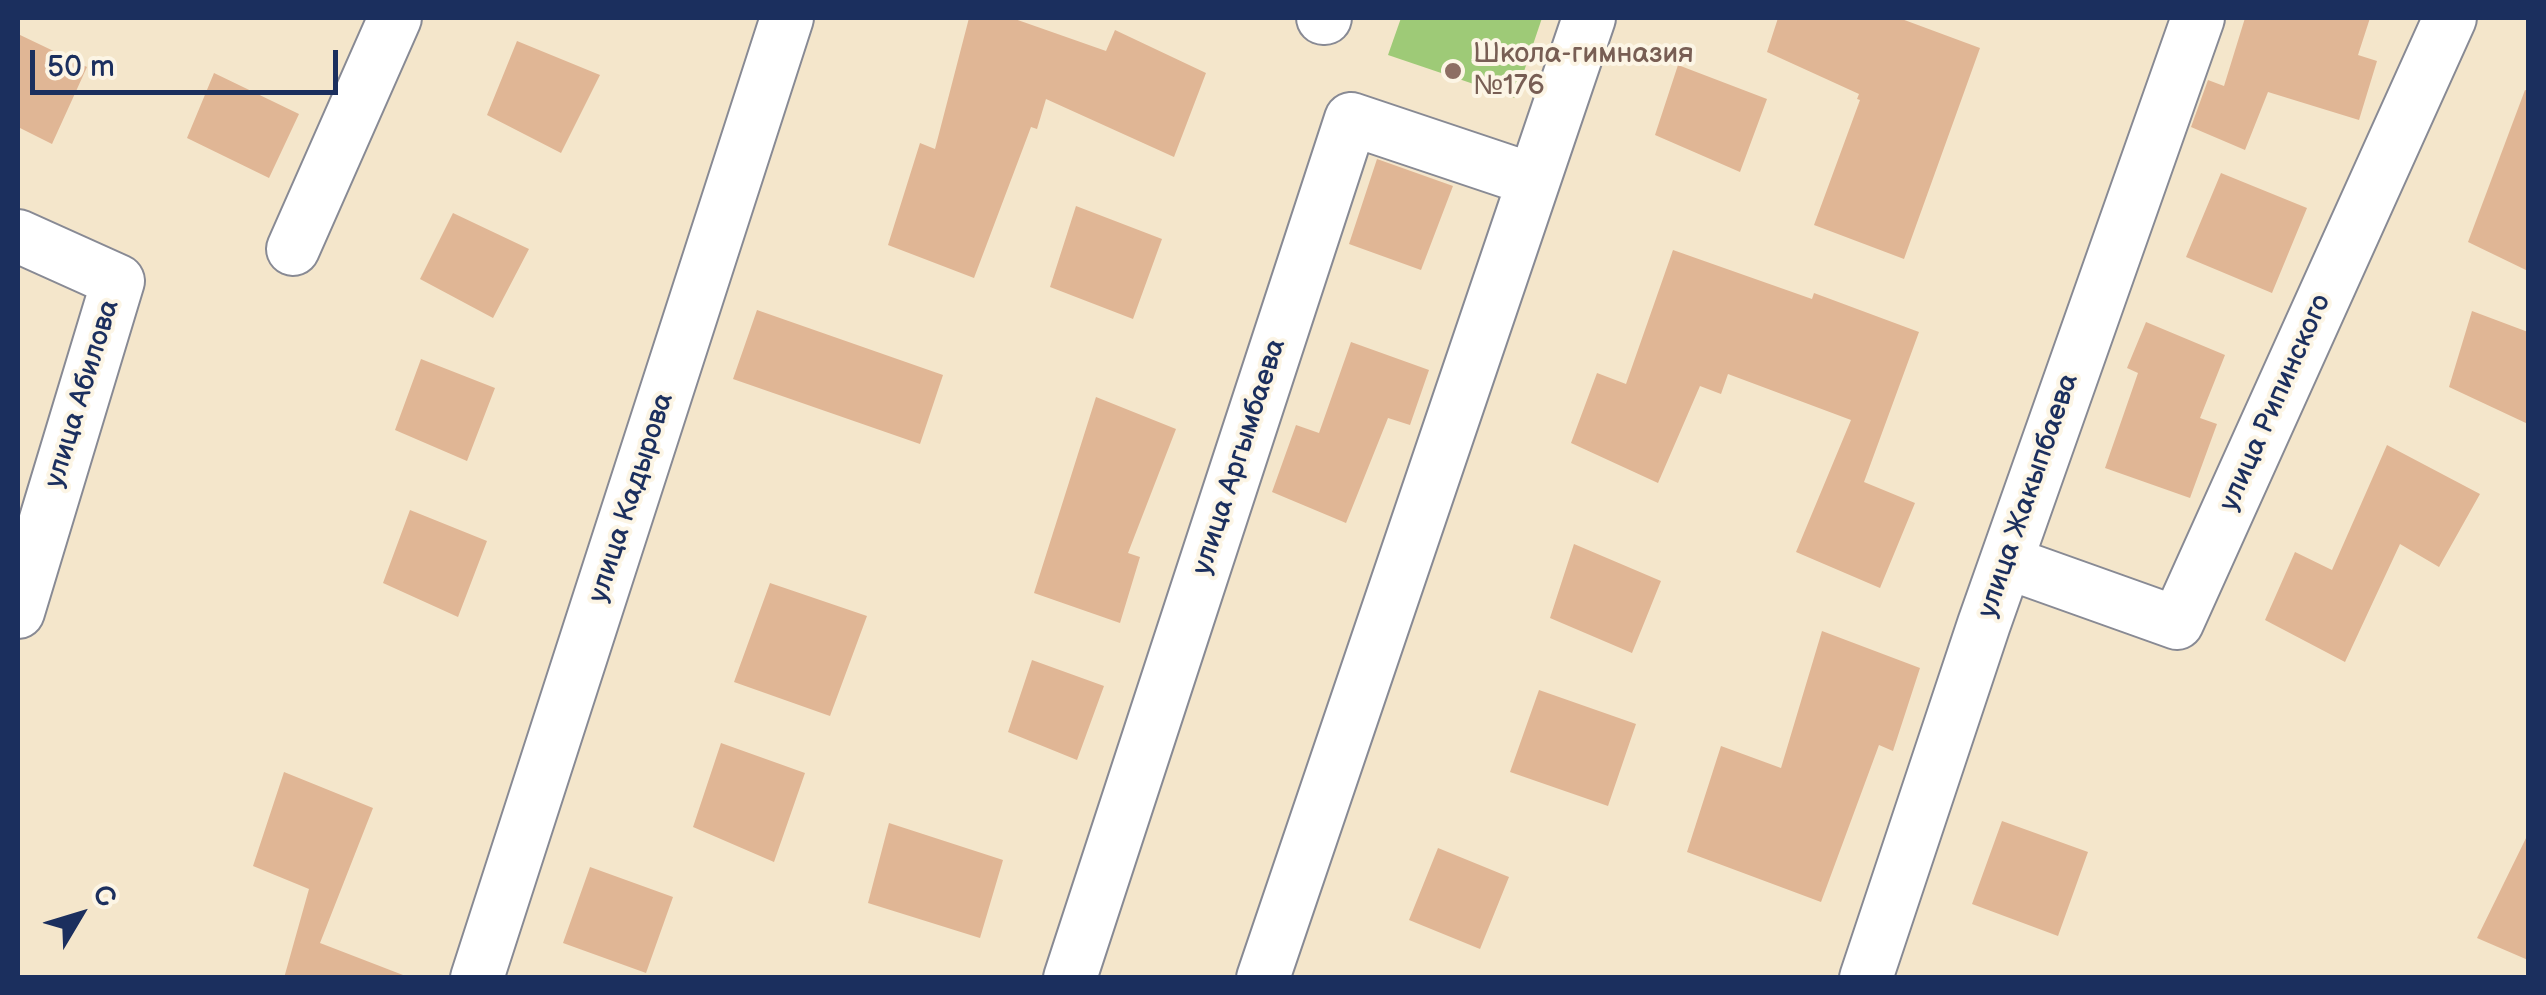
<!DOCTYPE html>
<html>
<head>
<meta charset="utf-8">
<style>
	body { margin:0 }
	#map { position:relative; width:2546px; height:995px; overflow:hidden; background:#f4e6cb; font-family:"Balsamiq Sans",sans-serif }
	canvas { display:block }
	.frame { position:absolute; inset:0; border:20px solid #1b2f5e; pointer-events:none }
	.north { position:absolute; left:30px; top:865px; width:100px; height:100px; -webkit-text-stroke:8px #fcf5e5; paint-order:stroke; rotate:52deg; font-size:28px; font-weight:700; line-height:40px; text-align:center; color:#1b2f5e }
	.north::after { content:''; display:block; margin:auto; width:35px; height:45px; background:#1b2f5e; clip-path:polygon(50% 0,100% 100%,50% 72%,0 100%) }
	.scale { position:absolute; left:30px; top:50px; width:308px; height:45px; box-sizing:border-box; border:5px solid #1b2f5e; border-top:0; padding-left:12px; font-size:30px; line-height:35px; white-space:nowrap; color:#1b2f5e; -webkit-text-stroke:8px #fcf5e5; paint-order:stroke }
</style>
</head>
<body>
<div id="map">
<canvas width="2546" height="995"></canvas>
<div class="frame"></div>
<div class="north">С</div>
<div class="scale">50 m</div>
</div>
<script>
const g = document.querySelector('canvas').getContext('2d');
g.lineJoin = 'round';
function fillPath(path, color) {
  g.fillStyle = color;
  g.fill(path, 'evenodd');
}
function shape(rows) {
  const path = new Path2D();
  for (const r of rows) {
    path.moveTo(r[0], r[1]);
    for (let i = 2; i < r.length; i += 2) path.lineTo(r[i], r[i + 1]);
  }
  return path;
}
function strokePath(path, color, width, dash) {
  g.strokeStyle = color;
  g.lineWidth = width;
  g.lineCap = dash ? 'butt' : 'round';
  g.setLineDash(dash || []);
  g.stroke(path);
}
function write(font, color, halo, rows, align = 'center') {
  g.font = font + ' "Balsamiq Sans",sans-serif';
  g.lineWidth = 8;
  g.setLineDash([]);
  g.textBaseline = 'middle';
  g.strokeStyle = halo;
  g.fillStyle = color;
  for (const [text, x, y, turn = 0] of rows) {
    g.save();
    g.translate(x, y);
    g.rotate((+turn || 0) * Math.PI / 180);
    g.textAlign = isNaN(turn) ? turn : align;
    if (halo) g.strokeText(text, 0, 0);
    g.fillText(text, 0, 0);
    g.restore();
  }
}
const green = shape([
	[1401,18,1542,18,1515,98,1388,55]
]);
const building = shape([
	[969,18,1012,18,1106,51,1115,30,1206,73,1174,157,1046,99,1037,129,1031,127,974,278,888,245,920,143,935,149],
	[1778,18,1899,18,1980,48,1904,259,1814,225,1860,100,1857,99,1859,94,1767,52],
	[2245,18,2370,18,2358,55,2377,61,2359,120,2268,92,2245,150,2191,127,2208,80,2224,86],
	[18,34,87,67,52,144,18,127],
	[517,41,600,75,561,153,487,115],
	[1678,65,1767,99,1740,172,1655,135],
	[214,73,299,114,269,178,187,138],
	[2525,90,2528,91,2528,271,2468,242],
	[1377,159,1453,186,1421,270,1349,244],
	[2221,173,2307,208,2272,293,2186,257],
	[1076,206,1162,239,1133,319,1050,287],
	[453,213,529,249,493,318,420,279],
	[1673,250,1812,299,1814,293,1919,332,1864,482,1915,503,1880,588,1796,552,1851,420,1728,374,1721,394,1700,386,1658,483,1571,443,1597,373,1626,384],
	[757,310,943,375,920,444,733,379],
	[2472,311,2528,332,2528,424,2449,387],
	[2146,322,2225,355,2200,418,2217,424,2190,498,2105,468,2138,373,2127,368],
	[1351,342,1429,370,1410,425,1388,418,1346,523,1272,492,1296,425,1319,433],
	[421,359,495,388,467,461,395,430],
	[1096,397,1176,429,1128,553,1140,557,1120,623,1034,593],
	[2387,445,2480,494,2439,567,2400,544,2345,662,2265,620,2295,552,2332,570],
	[410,510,487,541,458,617,383,583],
	[1574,544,1661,581,1632,653,1550,618],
	[770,583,867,616,830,716,734,682],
	[1822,631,1920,668,1893,751,1879,745,1821,902,1687,852,1721,746,1781,768],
	[1032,660,1104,686,1077,760,1008,732],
	[1539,690,1636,724,1608,806,1510,772],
	[721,743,805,773,774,862,693,827],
	[284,772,373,808,320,943,403,975,403,978,284,978,309,889,253,866],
	[2002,821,2088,852,2058,936,1972,904],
	[889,823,1003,860,980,938,868,903],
	[2528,834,2528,960,2477,938],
	[1438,848,1509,877,1480,949,1409,920],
	[590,867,673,897,646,973,563,943]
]);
const minor = shape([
	[1323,18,1325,18],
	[18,236,118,281,18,612],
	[293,249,395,18],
	[2006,562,2177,623,2450,18],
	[477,978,787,18],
	[1070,978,1351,119,1533,180],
	[1263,978,1589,18],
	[1866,978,1984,624,2198,18]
]);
const markers = [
	[1453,71,10,"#8d6e63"]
];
const educationNames = [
	["Школа-гимназия",1473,55],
	["№176",1473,87]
];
const streetNames = [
	["улица Абилова",83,394,-73],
	["улица Рипинского",2276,403,-66],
	["улица Аргымбаева",1240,457,-72],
	["улица Жакыпбаева",2029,496,-71],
	["улица Кадырова",632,498,-72]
];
fillPath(green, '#9eca77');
fillPath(building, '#e0b695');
strokePath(minor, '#888a94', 56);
strokePath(minor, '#fff', 52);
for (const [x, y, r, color] of markers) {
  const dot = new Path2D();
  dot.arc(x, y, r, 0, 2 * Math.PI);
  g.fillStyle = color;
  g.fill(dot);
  strokePath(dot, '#fcf5e5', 4);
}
write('28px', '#785e54', '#fcf5e5', educationNames, 'left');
write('28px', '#1b2f5e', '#fcf5e5', streetNames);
</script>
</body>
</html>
